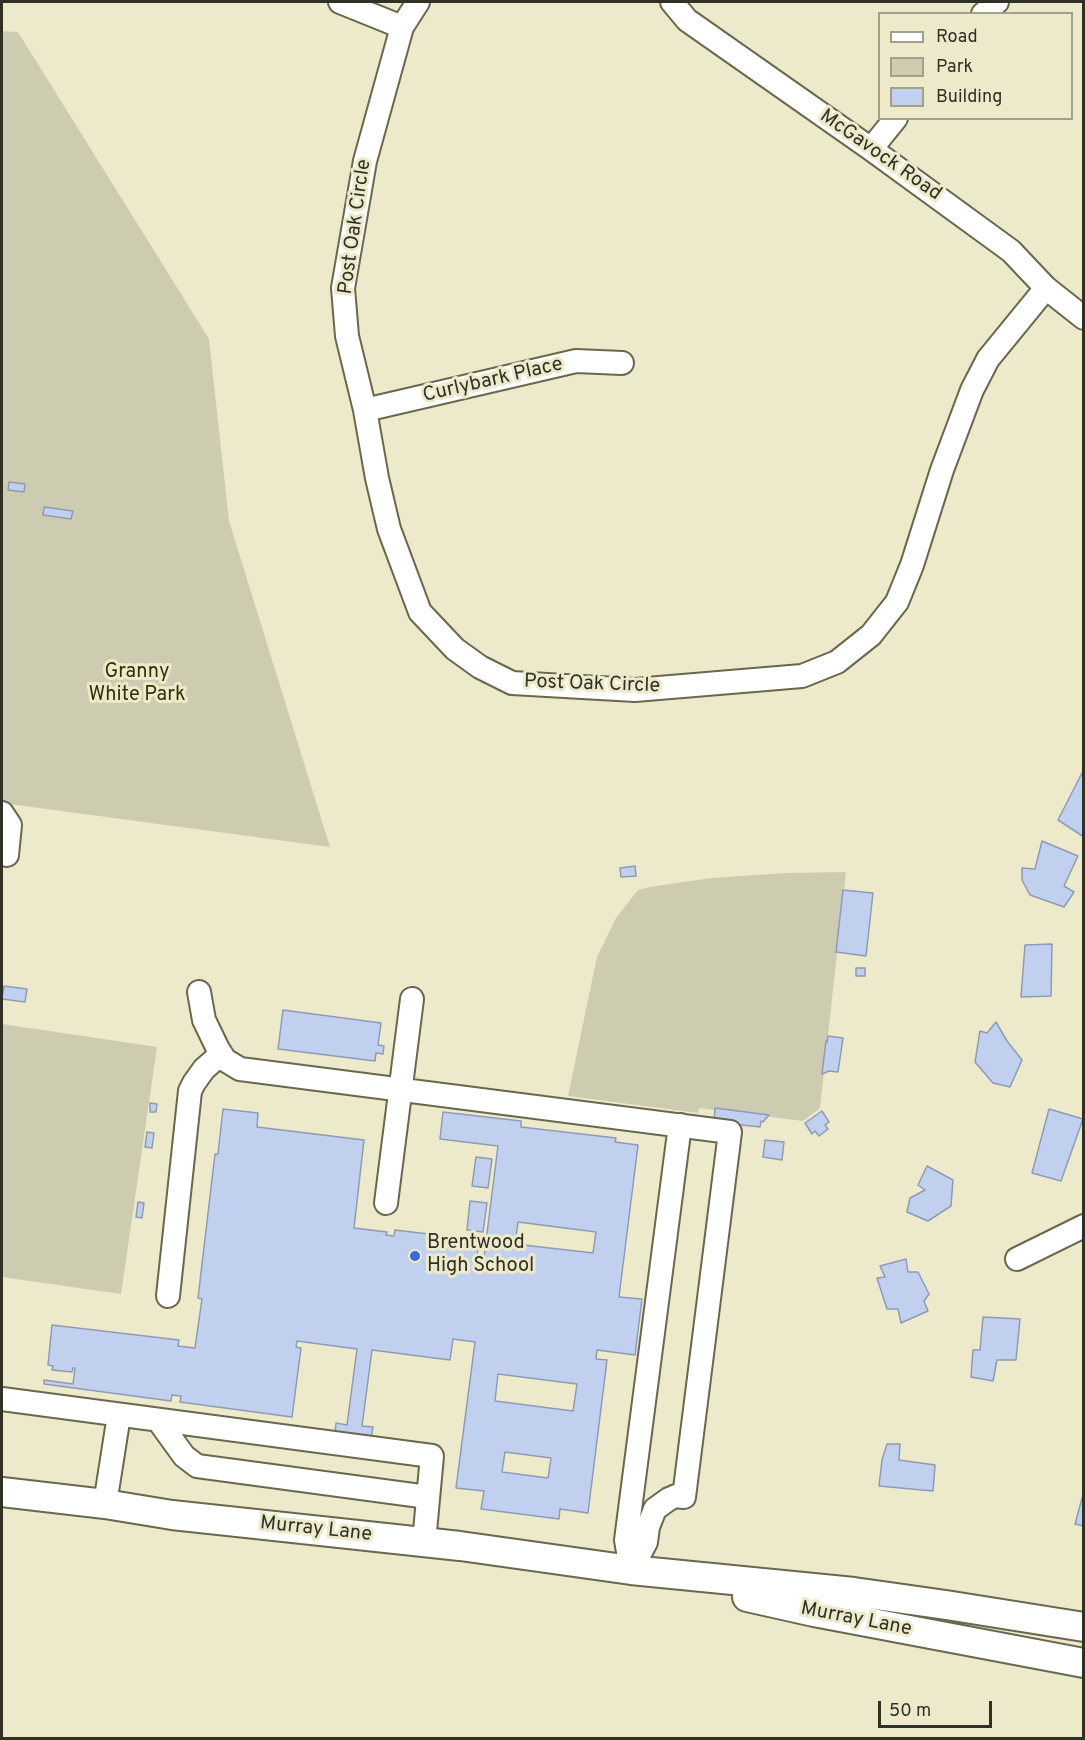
<!DOCTYPE html>
<html>
<head>
<meta charset="utf-8">
<style>
	body { margin:0 }
	#map { position:relative; width:1085px; height:1740px; overflow:hidden; background:#eceacb; font-family:Overpass,sans-serif }
	canvas { display:block }
	.frame { position:absolute; inset:0; border:3px solid #313025; pointer-events:none }
	.legend { position:absolute; left:878px; top:12px; width:195px; height:108px; box-sizing:border-box; background:#eceacb; border:2px solid #a1a089; margin:0; padding:8px 10px; list-style:none; font-size:18px; color:#313025 }
	.legend li { display:flex; align-items:center; gap:12px; height:30px }
	.legend b { width:30px; border:2px solid #a1a089 }
	.scale { position:absolute; left:878px; top:1701px; width:114px; height:27px; box-sizing:border-box; border:3px solid #313025; border-top:0; padding-left:8px; font-size:18px; line-height:21px; white-space:nowrap; color:#313025; -webkit-text-stroke:4px #eceacb; paint-order:stroke }
</style>
</head>
<body>
<div id="map">
<canvas width="1085" height="1740"></canvas>
<div class="frame"></div>
<ul class="legend">
<li><b style="height:8px;background:#fff"></b>Road</li>
<li><b style="height:16px;background:#ceccb0"></b>Park</li>
<li><b style="height:16px;background:#c1d0ee"></b>Building</li>
</ul>
<div class="scale">50 m</div>
</div>
<script>
const g = document.querySelector('canvas').getContext('2d');
g.lineJoin = 'round';
function fillPath(path, color) {
  g.fillStyle = color;
  g.fill(path, 'evenodd');
}
function shape(rows) {
  const path = new Path2D();
  for (const r of rows) {
    path.moveTo(r[0], r[1]);
    for (let i = 2; i < r.length; i += 2) path.lineTo(r[i], r[i + 1]);
  }
  return path;
}
function strokePath(path, color, width, dash) {
  g.strokeStyle = color;
  g.lineWidth = width;
  g.lineCap = dash ? 'butt' : 'round';
  g.setLineDash(dash || []);
  g.stroke(path);
}
function write(font, color, halo, rows, align = 'center') {
  g.font = font + ' Overpass,sans-serif';
  g.lineWidth = 6;
  g.setLineDash([]);
  g.textBaseline = 'middle';
  g.strokeStyle = halo;
  g.fillStyle = color;
  for (const [text, x, y, turn = 0] of rows) {
    g.save();
    g.translate(x, y);
    g.rotate((+turn || 0) * Math.PI / 180);
    g.textAlign = isNaN(turn) ? turn : align;
    if (halo) g.strokeText(text, 0, 0);
    g.fillText(text, 0, 0);
    g.restore();
  }
}
const green = shape([
	[2,31,18,32,209,339,229,521,330,847,2,803],
	[846,872,820,1108,803,1121,699,1108,698,1113,568,1096,597,957,616,918,638,890,650,887,711,878,786,873],
	[2,1024,157,1047,121,1294,2,1277]
]);
const building = shape([
	[9,482,25,484,24,492,8,490,9,482],
	[44,507,73,511,71,519,43,515,44,507],
	[1083,771,1084,771,1084,837,1058,820,1083,771],
	[1042,841,1078,856,1064,886,1074,892,1064,907,1030,895,1022,880,1022,868,1035,869,1042,841],
	[635,866,636,876,621,877,620,868,635,866],
	[843,890,873,893,866,956,836,952,843,890],
	[1052,944,1051,996,1021,997,1025,945,1052,944],
	[856,968,865,968,865,976,856,976,856,968],
	[4,986,27,989,25,1002,2,999,4,986],
	[283,1010,381,1023,378,1045,384,1046,383,1054,376,1053,375,1061,278,1049,283,1010],
	[996,1022,1007,1041,1022,1060,1010,1087,993,1083,975,1062,980,1031,987,1033,996,1022],
	[828,1036,843,1038,838,1072,829,1071,822,1074,826,1041,827,1042,828,1036],
	[150,1103,157,1104,156,1112,150,1112,150,1103],
	[715,1108,769,1115,763,1122,761,1121,760,1127,714,1122,715,1108],
	[223,1109,258,1113,257,1127,364,1140,354,1228,387,1232,386,1235,394,1236,395,1230,479,1240,476,1264,483,1265,498,1146,440,1139,443,1112,521,1121,521,1127,616,1138,615,1142,638,1145,619,1297,642,1299,635,1355,597,1350,596,1359,607,1360,588,1513,560,1509,559,1519,481,1509,484,1491,456,1488,475,1342,453,1339,450,1360,372,1350,362,1426,373,1427,371,1438,335,1433,336,1423,347,1425,357,1349,297,1341,296,1347,301,1348,292,1417,180,1402,181,1396,172,1395,171,1401,44,1384,44,1380,73,1384,75,1368,73,1368,72,1372,52,1370,53,1366,48,1365,52,1325,179,1340,178,1346,195,1348,202,1299,198,1298,215,1154,218,1154,223,1109],
	[518,1222,596,1232,593,1253,515,1244,518,1222],
	[498,1374,577,1384,573,1411,495,1401,498,1374],
	[505,1452,551,1458,548,1478,502,1472,505,1452],
	[1049,1109,1083,1119,1061,1181,1032,1173,1049,1109],
	[822,1111,829,1122,825,1125,828,1129,819,1136,815,1131,812,1134,805,1123,822,1111],
	[147,1132,154,1133,152,1148,145,1147,147,1132],
	[765,1140,784,1142,782,1160,763,1157,765,1140],
	[476,1157,492,1159,488,1188,472,1186,476,1157],
	[927,1166,953,1180,951,1206,928,1221,907,1212,910,1198,925,1190,918,1185,927,1166],
	[470,1201,487,1203,483,1232,467,1230,470,1201],
	[138,1202,144,1203,142,1218,136,1217,138,1202],
	[906,1259,908,1272,918,1272,929,1294,924,1301,928,1311,901,1323,898,1309,887,1309,877,1278,885,1277,880,1266,906,1259],
	[983,1317,1020,1319,1016,1360,997,1360,993,1381,971,1377,973,1350,980,1350,983,1317],
	[887,1444,900,1444,899,1460,935,1465,933,1491,879,1486,882,1460,887,1444],
	[1084,1491,1084,1526,1075,1524,1084,1491]
]);
const minor = shape([
	[340,2,402,27],
	[418,2,402,27,365,161,343,288,347,336,365,410,377,478,389,529,420,612,455,649,480,667,512,683,635,690,802,676,837,662,871,635,897,602,912,565,942,470,972,390,988,359,1046,288],
	[672,2,687,20,871,149,1011,251,1046,288,1084,318],
	[983,14,997,2],
	[871,149,896,118],
	[365,410,576,361,622,363],
	[2,813,10,825,7,855],
	[199,992,204,1020,218,1049,225,1060,240,1069,730,1132,684,1497,676,1496,669,1499,655,1509,648,1527,646,1542,631,1570],
	[386,1203,412,999],
	[1017,1259,1084,1226],
	[168,1296,190,1091,194,1083,204,1069,221,1054],
	[2,1399,432,1456,424,1542],
	[158,1420,184,1456,197,1466,428,1497],
	[105,1504,119,1415],
	[631,1570,626,1540,680,1125]
]);
const major = shape([
	[2,1492,105,1504,172,1515,460,1546,631,1570,854,1592,946,1605,1084,1627],
	[747,1597,814,1612,1084,1663]
]);
const markers = [
	[415,1256,6,"#3969d9"]
];
const streetNames = [
	["McGavock Road",880,156,35],
	["Post Oak Circle",356,227,-82],
	["Curlybark Place",493,381,-13],
	["Post Oak Circle",592,685,2],
	["Murray Lane",316,1530,6],
	["Murray Lane",856,1620,11]
];
const parkNames = [
	["Granny",137,673],
	["White Park",137,696]
];
const poiNames = [
	["Brentwood",427,1244],
	["High School",427,1267]
];
fillPath(green, '#ceccb0');
fillPath(building, '#c1d0ee');
strokePath(building, '#8f9bb5', 1.5);
strokePath(minor, '#69674d', 26);
strokePath(major, '#69674d', 32);
strokePath(minor, '#fff', 22);
strokePath(major, '#fff', 28);
for (const [x, y, r, color] of markers) {
  const dot = new Path2D();
  dot.arc(x, y, r, 0, 2 * Math.PI);
  g.fillStyle = color;
  g.fill(dot);
  strokePath(dot, '#eceacb', 2);
}
write('20px', '#313025', '#eceacb', streetNames);
write('20px', '#343005', '#eceacb', parkNames);
write('20px', '#313025', '#eceacb', poiNames, 'left');
</script>
</body>
</html>
